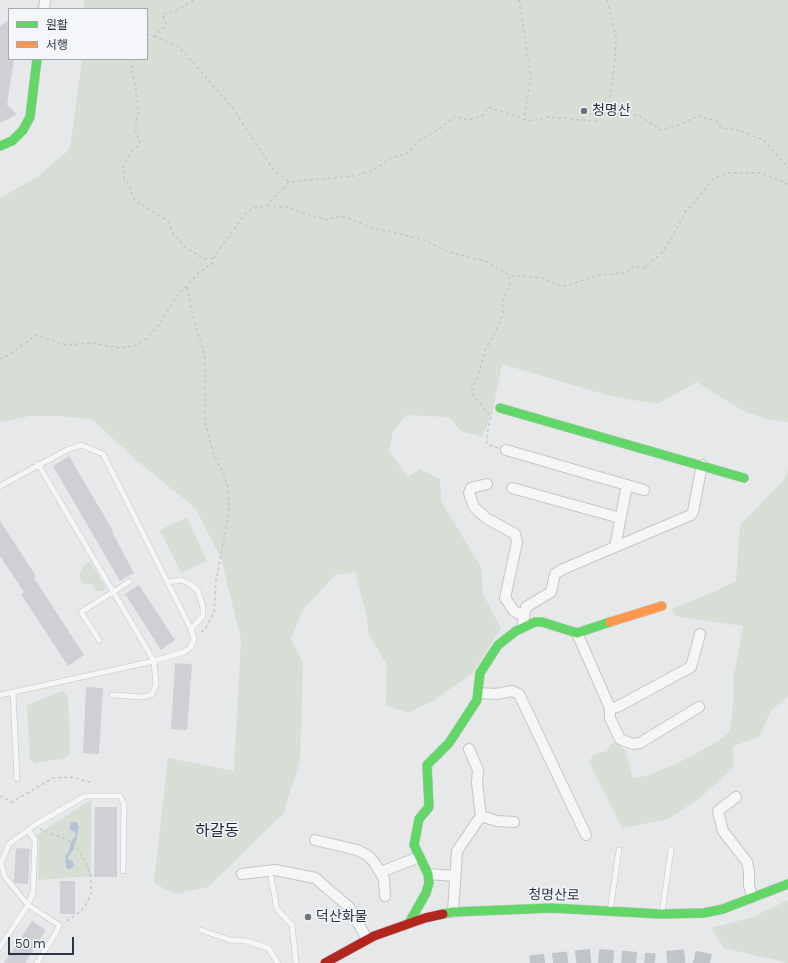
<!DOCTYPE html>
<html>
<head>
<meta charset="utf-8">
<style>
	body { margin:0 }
	#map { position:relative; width:788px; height:963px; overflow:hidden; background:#e6e8ea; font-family:Poppins,"Noto Sans KR",sans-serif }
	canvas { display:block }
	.legend { position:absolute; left:8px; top:8px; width:140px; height:52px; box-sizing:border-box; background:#f4f6f9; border:1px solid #a4a8b1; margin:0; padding:5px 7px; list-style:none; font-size:12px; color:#2b3445 }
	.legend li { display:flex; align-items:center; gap:8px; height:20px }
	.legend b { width:20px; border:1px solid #a4a8b1 }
	.scale { position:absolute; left:8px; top:937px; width:66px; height:18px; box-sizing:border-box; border:2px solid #2b3445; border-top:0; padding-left:5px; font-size:12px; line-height:14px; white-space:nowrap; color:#2b3445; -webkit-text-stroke:3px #f4f6f9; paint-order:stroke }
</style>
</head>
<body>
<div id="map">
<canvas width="788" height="963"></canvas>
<ul class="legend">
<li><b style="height:5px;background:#63d668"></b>원활</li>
<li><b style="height:5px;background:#ff974d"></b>서행</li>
</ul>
<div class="scale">50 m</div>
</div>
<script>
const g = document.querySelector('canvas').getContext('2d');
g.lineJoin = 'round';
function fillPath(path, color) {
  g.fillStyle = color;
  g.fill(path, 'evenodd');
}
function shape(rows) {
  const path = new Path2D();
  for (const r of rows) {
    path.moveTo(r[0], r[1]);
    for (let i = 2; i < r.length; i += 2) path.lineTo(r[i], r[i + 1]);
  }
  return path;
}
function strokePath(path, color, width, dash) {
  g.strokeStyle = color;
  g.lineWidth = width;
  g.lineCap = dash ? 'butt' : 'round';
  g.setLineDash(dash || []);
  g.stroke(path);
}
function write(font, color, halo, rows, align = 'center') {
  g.font = font + ' Poppins,"Noto Sans KR",sans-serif';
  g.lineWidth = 3;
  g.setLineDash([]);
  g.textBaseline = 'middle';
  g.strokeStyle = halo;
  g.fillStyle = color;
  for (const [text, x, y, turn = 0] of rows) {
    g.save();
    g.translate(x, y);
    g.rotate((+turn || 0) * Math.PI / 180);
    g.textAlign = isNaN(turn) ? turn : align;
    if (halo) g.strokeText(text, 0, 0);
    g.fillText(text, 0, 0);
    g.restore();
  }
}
const green = shape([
	[84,0,788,0,788,422,767,419,743,411,697,382,657,404,610,396,502,364,492,414,482,437,461,431,449,417,406,415,393,432,389,451,408,477,420,469,440,479,441,501,481,567,483,594,501,628,472,674,434,700,408,713,386,705,387,665,368,633,367,617,355,572,335,575,302,611,291,639,303,663,300,761,283,814,208,887,175,894,154,883,168,758,234,771,241,640,221,558,195,508,135,459,93,420,64,416,30,416,0,422,0,198,37,177,70,149,82,59,147,59,147,9,84,9],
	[788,470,788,696,771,711,759,737,733,746,733,768,700,798,668,819,622,828,589,762,594,754,607,751,611,744,615,741,626,751,632,776,636,778,652,774,688,758,718,741,728,733,731,726,734,694,733,681,743,626,675,616,672,609,716,591,736,581,740,525,783,481],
	[187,517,207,561,181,573,160,530],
	[90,561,106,588,102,591,96,591,93,585,82,583,79,576,83,567],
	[62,691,68,696,70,754,65,758,35,763,30,759,27,705],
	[91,800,91,876,38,880,39,841,36,835],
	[788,900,788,963,724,948,711,928,753,917]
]);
const water = shape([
	[70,822,77,822,79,827,74,849,68,857,69,860,73,861,74,866,69,870,66,867,65,856,69,851,71,842,76,835,75,832,70,830]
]);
const building = shape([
	[9,20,9,59,14,59,7,105,17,114,7,120,4,120,4,122,0,122,0,26],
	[69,456,113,531,112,532,134,573,120,581,53,466],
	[0,521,36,576,34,578,84,655,68,666,21,594,24,592,0,556],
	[139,585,175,640,161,650,125,594],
	[175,663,192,664,187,730,171,729],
	[86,687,103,688,99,754,83,753],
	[95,807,117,807,117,877,94,877],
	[16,848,30,849,28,884,15,883,14,881],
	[60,881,75,881,75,914,60,914],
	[32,921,46,930,25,963,4,963]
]);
const primaryTunnel = shape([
	[530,963,594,956,655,961]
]);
const highwayTunnel = shape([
	[667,960,687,958,710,963]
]);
const path = shape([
	[519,0,531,77,524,119],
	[607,0,616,37,615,60,608,113],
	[147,34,154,36,166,26,163,14,177,10,194,0],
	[154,36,179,47,189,58,232,107,273,169,289,182],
	[134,59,131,71,135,83,138,112,135,130,140,141,139,145,132,151,123,166,124,179,129,184,134,200,168,221,173,233,185,247,204,259,209,259,214,257],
	[267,206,286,207,326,220,340,216,345,217,373,228,421,239,449,252,488,262,509,275,542,278,559,285,566,286,598,275,626,273,633,266,646,268,649,263,660,255,670,241,687,209,694,203,714,178,728,173,761,173,788,184],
	[187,287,193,317,205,356,205,422,214,455,223,473,228,487,229,513,216,581,214,612,206,628,199,634],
	[0,359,7,356,36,335,65,345,91,343,120,348,136,345,146,339,158,326,176,297,199,272,212,264,215,256,245,214,253,208,266,206,289,182,353,176,369,172,379,167,388,159,406,154,420,140,441,128,455,116,467,120,482,116,488,107,530,121,549,117,594,121,608,113,638,115,661,130,679,125,698,116,717,121,721,128,738,130,764,140,788,168],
	[498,448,487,444,487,434,491,417,473,395,472,389,478,376,485,350,493,337,503,315,503,298,510,287,509,275],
	[0,796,12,802,53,778,71,777,93,783],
	[40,829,74,843,85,861,91,876,91,894,87,903,81,911,64,923]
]);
const lane = shape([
	[38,464,154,661,156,685,152,694,144,697,112,695],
	[0,486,67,450,81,445,103,454,191,629,194,639,191,647,184,652,154,661,0,695],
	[168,582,181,580,190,584,198,591,203,607,203,616,191,629],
	[99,640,81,612,129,582],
	[13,692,17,779],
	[271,877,277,909,292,925,296,963],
	[610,911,619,850],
	[662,913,671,850],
	[201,930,230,940,246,941,268,948,278,963],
	[0,947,28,905,33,892,35,840,28,830],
	[37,963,57,931,59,925,28,905,5,877,1,863,9,844,38,823,85,796,120,796,124,804,123,871]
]);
const street = shape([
	[44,9,45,0],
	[506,450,644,490],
	[487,484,471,488,469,493,474,507,486,518,515,534,517,542,505,598,514,611,524,616],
	[512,488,620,518],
	[615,547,627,485],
	[522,627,526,607,551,592,555,574,563,569,691,515,693,512,702,465],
	[577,633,610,708,610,718,620,739,633,744,640,743,699,707],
	[479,693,496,694,512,691,519,694,586,835],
	[610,708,617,707,691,667,700,634],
	[736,797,718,811,723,831,747,862,749,871,749,885,752,897],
	[481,816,497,821,514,822],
	[315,840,357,850,367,855,374,862,384,879,385,896],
	[381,872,419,857],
	[242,874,275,870,315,878,349,907,367,939],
	[428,874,455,876],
	[453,912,457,851,481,816,477,783,478,770,469,749]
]);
const fast = shape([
	[0,146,12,141,23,130,30,117,37,59],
	[500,408,744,478],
	[443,914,453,912,551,908,661,914,704,913,723,909,788,884],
	[409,923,426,893,429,883,428,874,414,845,419,819,429,807,427,765,449,743,477,700,480,673,498,645,516,631,535,622,542,622,577,633,610,622]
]);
const slow = shape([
	[610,622,662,606]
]);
const jam = shape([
	[325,963,374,936,425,918,443,914]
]);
const markers = [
	[584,111,4,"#6c737f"],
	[308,917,4,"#6c737f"]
];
const poiNames = [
	["청명산",592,111],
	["덕산화물",316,917]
];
const streetNames = [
	["청명산로",554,896,1]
];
const quarterNames = [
	["하갈동",217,832]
];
fillPath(green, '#d6ded6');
fillPath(water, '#b4c4d5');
fillPath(building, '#ced0d3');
strokePath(primaryTunnel, '#c1c4c9', 15, [15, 8]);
strokePath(highwayTunnel, '#c1c4c9', 18, [18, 9]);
strokePath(lane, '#c4c6c8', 6);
strokePath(street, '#c4c6c8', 12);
strokePath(fast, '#c4c6c8', 10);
strokePath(slow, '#c4c6c8', 10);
strokePath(jam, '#c4c6c8', 10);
strokePath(path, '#c5c6ca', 1.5, [3, 3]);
strokePath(lane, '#f5f6f7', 5);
strokePath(street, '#f5f6f7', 10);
strokePath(fast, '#63d668', 9);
strokePath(slow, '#ff974d', 9);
strokePath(jam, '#b3261e', 9);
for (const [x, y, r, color] of markers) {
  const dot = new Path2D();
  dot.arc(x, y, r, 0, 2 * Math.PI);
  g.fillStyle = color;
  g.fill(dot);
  strokePath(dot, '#f4f6f9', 1.5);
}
write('14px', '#2b3445', '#f4f6f9', poiNames, 'left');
write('14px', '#2b3445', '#f4f6f9', streetNames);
write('16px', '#1d2536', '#f4f6f9', quarterNames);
</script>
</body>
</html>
